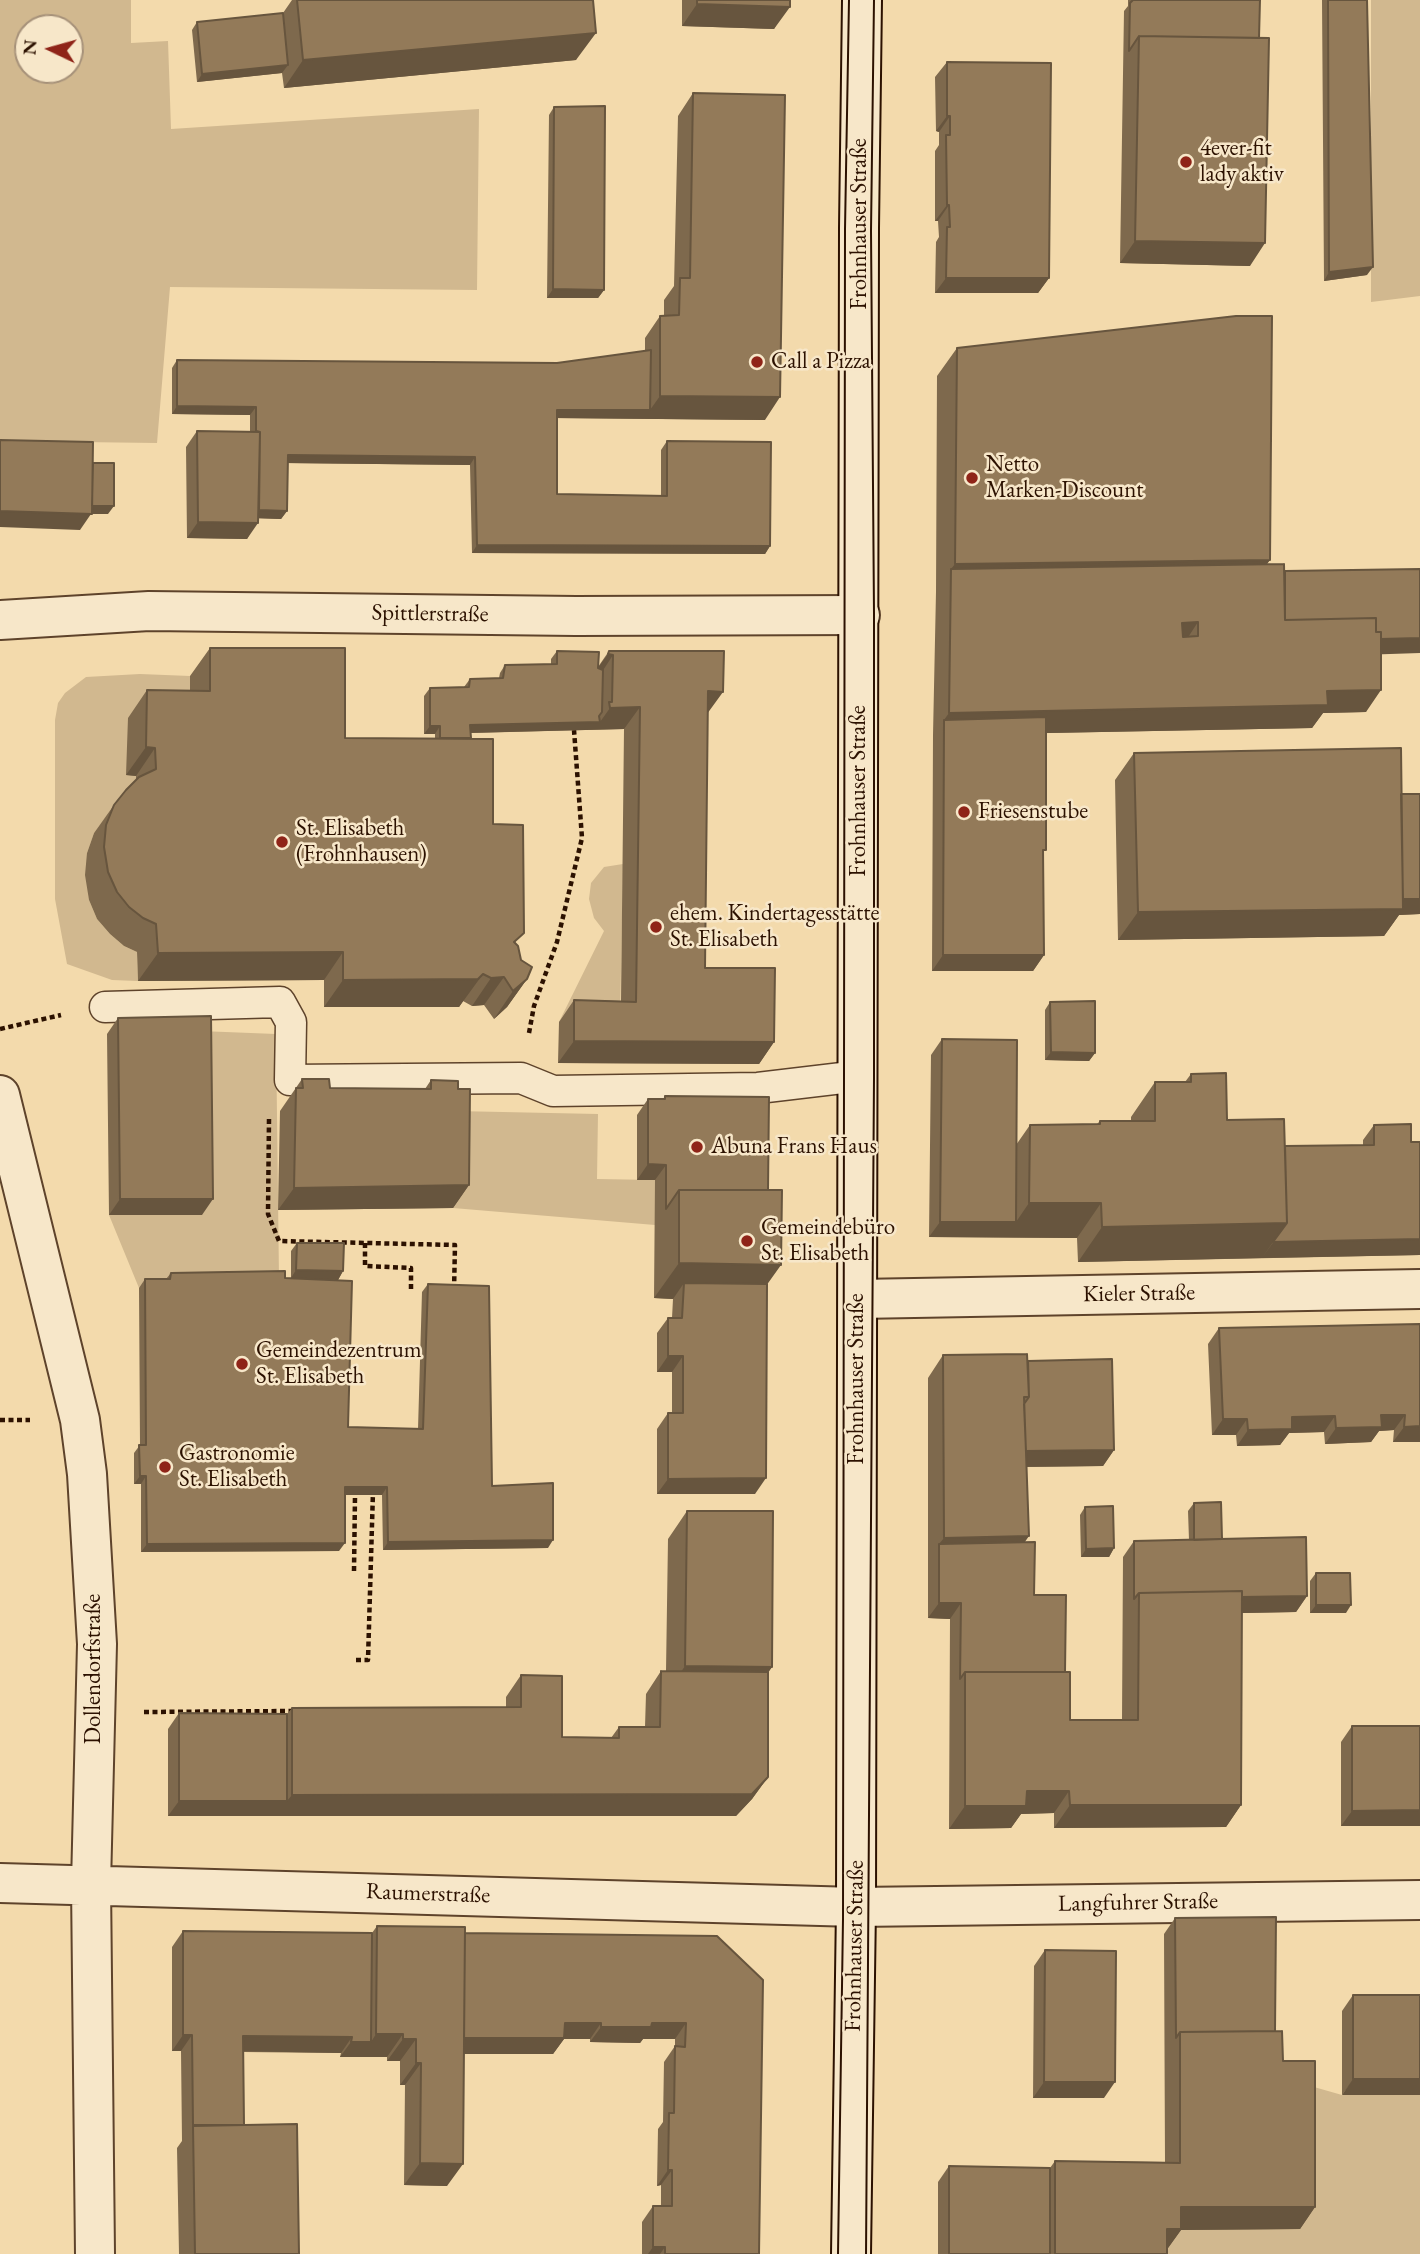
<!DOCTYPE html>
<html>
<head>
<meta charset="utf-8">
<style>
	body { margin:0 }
	#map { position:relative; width:1420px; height:2254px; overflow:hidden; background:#f3daac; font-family:"EB Garamond",serif }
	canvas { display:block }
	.north { position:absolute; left:14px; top:14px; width:70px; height:70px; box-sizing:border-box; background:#f7e7c9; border:2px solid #a69179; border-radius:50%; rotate:275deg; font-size:19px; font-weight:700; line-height:28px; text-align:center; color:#2c1100 }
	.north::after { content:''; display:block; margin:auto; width:24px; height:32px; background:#8f2418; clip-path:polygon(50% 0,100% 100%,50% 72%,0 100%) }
</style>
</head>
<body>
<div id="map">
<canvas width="1420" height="2254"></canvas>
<div class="north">N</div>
</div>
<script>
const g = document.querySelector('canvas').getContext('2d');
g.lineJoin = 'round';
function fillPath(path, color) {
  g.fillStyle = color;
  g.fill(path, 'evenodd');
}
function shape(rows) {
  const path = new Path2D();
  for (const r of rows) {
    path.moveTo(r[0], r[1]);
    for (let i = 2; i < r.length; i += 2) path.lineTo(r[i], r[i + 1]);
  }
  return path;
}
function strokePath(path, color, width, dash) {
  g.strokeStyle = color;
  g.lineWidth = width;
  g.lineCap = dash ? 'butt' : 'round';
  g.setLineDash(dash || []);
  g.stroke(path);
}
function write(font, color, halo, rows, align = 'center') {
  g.font = font + ' "EB Garamond",serif';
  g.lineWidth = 5;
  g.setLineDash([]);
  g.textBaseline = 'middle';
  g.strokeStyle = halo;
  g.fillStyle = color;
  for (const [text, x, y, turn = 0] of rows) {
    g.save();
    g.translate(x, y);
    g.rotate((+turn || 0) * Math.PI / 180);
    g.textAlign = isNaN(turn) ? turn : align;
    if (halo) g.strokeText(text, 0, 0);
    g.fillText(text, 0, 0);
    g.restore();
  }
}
const green = shape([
	[0,0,131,0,131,43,168,41,171,129,479,109,477,290,170,287,157,443,0,441],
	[28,28,70,28,70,70,28,70],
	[1371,0,1420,0,1420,296,1371,302],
	[140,674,190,676,190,719,127,775,136,776,136,797,106,817,94,833,87,853,89,900,97,919,110,934,124,946,137,952,138,981,112,980,67,964,55,899,55,720,58,703,65,693,86,677],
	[623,864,620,1024,559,1022,604,931,594,918,589,899,591,883,604,867],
	[200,1031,276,1034,279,1279,139,1288,109,1215,202,1215],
	[455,1111,598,1114,597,1179,655,1180,655,1225,453,1208],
	[1300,2083,1342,2095,1420,2095,1420,2254,1166,2254,1166,2230]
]);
const path = shape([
	[0,1029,61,1015],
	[529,1033,534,1006,557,942,582,838,574,730],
	[269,1119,268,1214,279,1241,455,1245,454,1291],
	[365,1243,365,1266,411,1268,411,1291],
	[0,1420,30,1420],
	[354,1571,355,1496],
	[356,1660,368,1660,373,1491],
	[144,1712,293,1711]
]);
const lane = shape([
	[105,1007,280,1002,291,1022,290,1080,521,1078,553,1091,758,1088,859,1076]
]);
const street = shape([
	[0,620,149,611,576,616,860,615],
	[0,1095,80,1420,87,1474,97,1644,91,1884,95,2254],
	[858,1299,1420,1289],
	[0,1883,856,1907,1420,1900]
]);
const secondary = shape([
	[851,2254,856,1907,859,228,862,0]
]);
const tram = shape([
	[838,2254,843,1919,845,229,849,0],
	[866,2254,874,1078,874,613,871,231,874,0]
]);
const wall = shape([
	[292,0,593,0,576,60,284,88,282,73,197,82,192,30,197,22,283,13],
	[682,0,790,0,774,29,682,26],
	[1128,0,1260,0,1250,266,1120,263,1124,11,1128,6],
	[1322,0,1367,0,1367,275,1324,281],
	[947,62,1049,278,1038,293,935,293,936,242,939,237,938,221,935,221,935,151,939,145,939,132,936,131,935,77],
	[693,93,765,420,557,418,557,494,661,496,661,450,667,441,770,546,765,554,472,553,470,465,288,463,287,511,281,519,258,518,247,539,187,538,186,447,197,431,250,431,250,415,172,414,172,368,177,360,557,363,645,351,645,338,660,316,664,316,664,300,674,286,678,116],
	[554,107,604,290,598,298,547,298,549,115],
	[957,348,1270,560,1266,564,1285,571,1381,654,1366,712,1323,713,1312,728,1046,733,1043,854,1044,955,1033,971,932,971,933,735,936,592,937,376],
	[210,648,345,738,435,738,435,734,424,734,424,696,430,688,464,687,470,679,499,678,500,673,505,665,551,664,551,659,557,651,598,667,609,651,707,714,705,968,774,1042,759,1064,558,1063,559,1022,574,1000,621,1001,624,729,471,733,471,738,493,824,516,944,527,979,507,1007,494,1019,484,1005,472,1006,463,1001,459,1007,324,1007,324,980,138,981,137,952,124,946,110,934,97,919,89,900,85,875,87,853,94,833,114,805,136,780,136,776,126,775,128,718,147,690,190,691,190,676],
	[1134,753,1401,794,1420,794,1420,914,1399,915,1384,936,1118,940,1115,780],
	[1050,1002,1095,1053,1089,1061,1045,1060,1045,1010],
	[118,1018,202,1215,109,1215,107,1034],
	[942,1039,1016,1145,1030,1125,1097,1124,1100,1121,1131,1121,1131,1117,1155,1082,1185,1082,1191,1074,1227,1120,1285,1146,1363,1145,1363,1140,1374,1125,1411,1142,1420,1142,1420,1255,1078,1262,1077,1238,929,1237,931,1055],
	[302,1079,330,1088,425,1089,431,1080,469,1185,453,1208,278,1210,280,1111],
	[665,1096,767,1284,755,1494,657,1494,657,1429,668,1413,672,1413,672,1372,657,1372,657,1333,668,1318,672,1318,673,1299,654,1298,655,1180,637,1180,637,1115,648,1099,663,1099],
	[297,1243,343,1271,338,1280,306,1279,348,1427,418,1429,422,1292,428,1284,492,1486,548,1548,383,1550,382,1495,345,1495,339,1551,141,1552,141,1484,134,1484,134,1453,140,1445,139,1288,145,1279,166,1279,171,1273,291,1278,291,1251],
	[1420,1324,1420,1442,1393,1442,1394,1430,1379,1431,1371,1442,1325,1444,1324,1432,1289,1433,1280,1445,1237,1446,1236,1435,1212,1435,1208,1344,1219,1328],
	[943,1355,1028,1361,1114,1450,1103,1466,1026,1467,1024,1543,1034,1595,1065,1672,1070,1720,1122,1720,1123,1557,1134,1541,1189,1540,1188,1511,1194,1503,1222,1539,1307,1596,1296,1612,1242,1613,1241,1805,1226,1827,1054,1828,1054,1813,1021,1814,1011,1828,949,1829,950,1619,928,1618,928,1378],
	[1085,1507,1114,1548,1109,1557,1081,1557,1080,1515],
	[687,1511,772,1667,768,1672,768,1777,752,1799,736,1816,168,1816,168,1729,179,1713,287,1714,292,1708,506,1707,506,1697,521,1675,562,1737,611,1738,619,1727,645,1727,646,1694,661,1671,666,1671,668,1539],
	[1316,1573,1346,1613,1310,1613,1310,1581],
	[1352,1726,1420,1726,1420,1826,1341,1826,1341,1742],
	[1175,1918,1275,2031,1315,2207,1300,2229,1181,2230,1167,2249,1167,2254,938,2254,938,2182,949,2166,1050,2168,1055,2161,1165,2162,1164,1934],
	[377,1926,465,1933,717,1936,759,2254,642,2254,642,2222,653,2206,661,2206,661,2185,657,2186,658,2129,663,2122,664,2062,675,2046,675,2039,643,2039,640,2043,590,2042,590,2039,564,2039,553,2054,464,2054,447,2186,404,2185,405,2085,400,2085,400,2061,387,2061,387,2057,340,2057,341,2053,243,2052,244,2125,299,2254,179,2254,177,2148,182,2141,181,2051,172,2051,172,1947,183,1931,372,1933],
	[1045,1950,1104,2098,1033,2098,1034,1966],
	[1353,1995,1420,1995,1342,2095,1342,2011]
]);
const shadedWall = shape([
	[697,4,790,7,774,29,682,26],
	[596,33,576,60,284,88,303,60],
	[288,65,282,73,197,82,202,74],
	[947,116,950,116,939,132,936,131],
	[947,205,949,205,938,221,935,221],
	[1135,241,1265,243,1250,266,1120,263],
	[1373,267,1367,275,1324,281,1329,272],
	[946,278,1049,278,1038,293,935,293],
	[553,289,604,290,598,298,547,298],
	[660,396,780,397,765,420,551,418,557,410,650,410],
	[177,406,256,407,250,415,172,414],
	[288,455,475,457,470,465,282,463],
	[87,506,114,506,108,514,91,514,80,530,0,527,0,511],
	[254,510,287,511,281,519,248,518],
	[198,522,258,523,247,539,187,538],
	[477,545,770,546,765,554,472,553],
	[1270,560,1250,587,951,569,955,564],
	[1198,622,1183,645,1182,623],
	[1420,638,1420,653,1360,655,1371,639],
	[608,654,613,655,598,678,592,676],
	[1381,690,1366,712,1323,713,1312,728,944,735,944,720,949,713,1327,691],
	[708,691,723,692,707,714],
	[640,707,624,729,465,733,470,725,600,722,610,708],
	[430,726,440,726,435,734,424,734],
	[146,747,155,748,136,776,126,775],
	[1395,899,1420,899,1420,914,1399,915,1384,936,1118,940,1138,912],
	[343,952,324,980,138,981,158,953],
	[943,955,1044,955,1033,971,932,971],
	[483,974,459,1007,324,1007,343,980],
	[504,977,484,1005,472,1006,491,978],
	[527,979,507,1007,494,1019,513,991],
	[574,1041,774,1042,759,1064,558,1063],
	[1051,1052,1095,1053,1089,1061,1045,1060],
	[648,1164,666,1165,655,1180,637,1180],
	[469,1185,453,1208,278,1210,294,1188],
	[120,1199,213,1199,202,1215,109,1215],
	[1029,1203,1101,1203,1077,1238,929,1237,940,1222,1016,1222],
	[1287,1223,1262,1258,1078,1262,1102,1227],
	[1420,1239,1420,1255,1262,1258,1273,1242],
	[679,1263,781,1265,756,1300,684,1283,673,1299,654,1298],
	[296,1270,343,1271,338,1280,291,1278],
	[668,1356,683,1356,672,1372,657,1372],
	[1381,1415,1405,1415,1394,1430,1379,1431,1371,1442,1325,1444,1336,1428],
	[1335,1416,1324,1432,1289,1433,1280,1445,1237,1446,1248,1430,1292,1417],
	[1223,1419,1247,1419,1236,1435,1212,1435],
	[1420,1426,1420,1442,1393,1442,1404,1427],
	[1114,1450,1103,1466,1010,1467,1021,1451],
	[140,1476,146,1476,141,1484,134,1484],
	[766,1478,755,1494,657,1494,668,1479],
	[345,1487,387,1487,382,1495,339,1495],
	[1029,1536,1013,1559,939,1544,944,1538],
	[553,1540,548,1548,383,1550,388,1542],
	[345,1543,339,1551,141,1552,147,1544],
	[1114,1548,1109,1557,1081,1557,1086,1549],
	[1307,1596,1296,1612,1138,1615,1139,1599],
	[939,1603,961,1603,950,1619,928,1618],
	[1316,1605,1351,1605,1346,1613,1310,1613],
	[685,1666,772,1667,753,1695,666,1694],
	[768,1777,752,1799,736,1816,168,1816,179,1801,287,1801,292,1795],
	[1027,1791,1069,1791,1054,1813,1021,1814,1011,1828,949,1829,965,1806],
	[1070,1805,1241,1805,1226,1827,1054,1828],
	[1420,1810,1420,1826,1341,1826,1352,1811],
	[565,2023,601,2023,590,2039,564,2039,553,2054,449,2054,460,2038],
	[652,2023,686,2023,675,2039,643,2039,640,2043,590,2042,601,2027],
	[376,2034,403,2034,387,2057,340,2057,351,2042,371,2042],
	[183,2035,192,2035,181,2051,172,2051],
	[243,2036,352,2037,341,2053,232,2051],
	[403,2039,416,2039,400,2061,387,2061],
	[416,2063,421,2063,405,2085,400,2085],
	[1353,2079,1420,2079,1420,2095,1342,2095],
	[1044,2082,1115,2082,1104,2098,1033,2098],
	[420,2163,463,2164,447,2186,404,2185],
	[668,2170,672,2170,661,2185,657,2186],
	[1181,2207,1315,2207,1300,2229,1181,2230,1166,2251,1151,2251],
	[653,2247,665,2247,660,2254,648,2254]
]);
const building = shape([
	[297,0,593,0,596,33,303,60,297,0],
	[697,0,790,0,790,7,697,4,697,0],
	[1133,0,1260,0,1259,38,1139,36,1129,51,1130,3,1133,0],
	[1328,0,1367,0,1373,267,1329,272,1328,0],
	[283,13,288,65,202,74,197,22,283,13],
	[1139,36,1269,38,1265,243,1135,241,1139,36],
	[947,62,1051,63,1049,278,946,278,947,227,950,227,949,205,947,205,946,135,950,135,950,116,947,116,947,62],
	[693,93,785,95,780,397,660,396,660,316,679,315,680,278,690,278,693,93],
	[605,106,604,290,553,289,554,107,605,106],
	[1236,316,1272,316,1270,560,955,564,957,348,1236,316],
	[651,350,650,410,557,410,557,494,667,496,667,441,771,442,770,546,477,545,475,457,288,455,287,511,259,510,260,432,256,431,256,407,177,406,177,360,557,363,651,350],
	[197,431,260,432,258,523,198,522,197,431],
	[0,440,93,442,92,514,0,511,0,440],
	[93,463,114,463,114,506,92,506,93,463],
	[1284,564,1285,620,1376,618,1376,632,1381,632,1381,690,1327,691,1328,705,949,713,951,569,1284,564],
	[1198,622,1198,636,1183,637,1182,623,1198,622],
	[1420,569,1420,638,1381,639,1381,632,1376,632,1376,618,1285,620,1285,571,1420,569],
	[210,648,345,648,345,738,493,739,493,824,523,825,524,933,514,942,518,946,521,960,532,967,527,979,513,991,504,977,491,978,483,974,478,979,343,980,343,952,158,953,156,924,143,918,129,907,117,892,108,872,104,847,106,825,114,805,126,790,139,777,156,769,155,748,146,747,147,690,210,691,210,648],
	[557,651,599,652,598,668,603,670,602,712,599,716,600,722,470,725,471,738,440,738,440,726,430,726,430,688,469,687,470,679,503,678,505,665,557,664,557,651],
	[609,651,724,651,723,692,708,691,705,968,775,968,774,1042,574,1041,574,1000,636,1002,640,707,610,708,609,702,612,702,613,655,608,654,609,651],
	[1046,717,1046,850,1043,850,1044,955,943,955,944,720,1046,717],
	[1401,748,1403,909,1138,912,1134,753,1401,748],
	[1401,794,1420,794,1420,899,1403,899,1401,794],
	[1095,1001,1095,1053,1051,1052,1050,1002,1095,1001],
	[211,1016,213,1199,120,1199,118,1018,211,1016],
	[942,1039,1017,1040,1016,1222,940,1222,942,1039],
	[1226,1073,1227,1120,1284,1119,1287,1223,1102,1227,1101,1203,1029,1203,1030,1125,1100,1124,1100,1121,1155,1121,1155,1082,1191,1082,1191,1074,1226,1073],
	[302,1079,329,1079,330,1088,431,1089,431,1080,458,1081,458,1089,470,1089,469,1185,294,1188,296,1088,303,1088,302,1079],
	[665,1096,769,1097,768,1190,679,1190,666,1209,666,1165,648,1164,648,1099,665,1099,665,1096],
	[1411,1124,1411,1142,1420,1142,1420,1239,1273,1242,1287,1223,1285,1146,1374,1145,1374,1125,1411,1124],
	[679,1190,782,1190,781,1265,679,1263,679,1190],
	[297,1243,344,1243,343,1271,296,1270,297,1243],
	[285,1271,285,1278,352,1281,348,1427,423,1429,428,1284,489,1286,492,1486,553,1483,553,1540,388,1542,387,1487,345,1487,345,1543,147,1544,146,1476,140,1476,139,1445,146,1445,145,1279,170,1279,171,1273,285,1271],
	[684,1283,767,1284,766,1478,668,1479,668,1413,683,1413,683,1356,668,1356,668,1318,682,1318,684,1283],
	[1420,1324,1420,1426,1404,1427,1405,1415,1381,1415,1382,1427,1336,1428,1335,1416,1292,1417,1292,1429,1248,1430,1247,1419,1223,1419,1219,1328,1420,1324],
	[1027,1354,1029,1397,1024,1397,1029,1536,944,1538,943,1355,1027,1354],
	[1112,1359,1114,1450,1026,1451,1024,1404,1029,1397,1028,1361,1112,1359],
	[1221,1502,1222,1539,1194,1540,1194,1503,1221,1502],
	[1113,1506,1114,1548,1086,1549,1085,1507,1113,1506],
	[687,1511,773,1511,772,1667,685,1666,687,1511],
	[1306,1537,1307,1596,1242,1597,1242,1591,1139,1593,1134,1599,1134,1541,1306,1537],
	[1035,1542,1034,1595,1066,1595,1065,1672,965,1672,960,1679,961,1603,939,1603,939,1544,1035,1542],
	[1316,1573,1350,1573,1351,1605,1316,1605,1316,1573],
	[1242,1591,1241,1805,1070,1805,1069,1791,1027,1791,1026,1806,965,1806,965,1672,1070,1672,1070,1720,1138,1720,1139,1593,1242,1591],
	[661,1671,768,1672,768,1777,752,1794,292,1795,292,1708,521,1707,521,1675,562,1676,562,1737,619,1738,619,1727,660,1727,661,1671],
	[179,1713,287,1714,287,1801,179,1801,179,1713],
	[1352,1726,1420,1726,1420,1810,1352,1811,1352,1726],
	[1276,1917,1275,2031,1180,2032,1176,2038,1175,1918,1276,1917],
	[377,1926,465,1927,463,2164,420,2163,421,2063,416,2063,416,2039,403,2039,403,2034,376,2034,377,1926],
	[183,1931,372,1933,371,2042,351,2042,352,2037,243,2036,244,2125,193,2125,192,2035,183,2035,183,1931],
	[465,1933,717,1936,763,1980,759,2254,665,2254,665,2247,653,2247,653,2206,672,2206,672,2170,668,2170,669,2113,674,2113,675,2046,685,2047,686,2023,652,2023,651,2027,601,2027,601,2023,565,2023,564,2038,464,2038,465,1933],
	[1045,1950,1116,1951,1115,2082,1044,2082,1045,1950],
	[1353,1995,1420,1995,1420,2079,1353,2079,1353,1995],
	[1282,2031,1283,2061,1315,2061,1315,2207,1181,2207,1181,2229,1167,2229,1167,2254,1055,2254,1055,2161,1180,2163,1180,2032,1282,2031],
	[297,2124,299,2254,195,2254,193,2126,297,2124],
	[949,2166,1050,2168,1050,2254,949,2254,949,2166]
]);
const markers = [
	[1186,162,7,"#8f2418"],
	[757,362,7,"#8f2418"],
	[972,478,7,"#8f2418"],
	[964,812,7,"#8f2418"],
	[282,842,7,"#8f2418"],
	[656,927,7,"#8f2418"],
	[697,1147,7,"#8f2418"],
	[747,1241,7,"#8f2418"],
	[242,1364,7,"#8f2418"],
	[165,1467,7,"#8f2418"]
];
const poiNames = [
	["4ever-fit",1200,149],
	["lady aktiv",1200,175],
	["Call a Pizza",771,362],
	["Netto",986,465],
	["Marken-Discount",986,491],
	["Friesenstube",978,812],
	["St. Elisabeth",296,829],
	["(Frohnhausen)",296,855],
	["ehem. Kindertagesstätte",670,914],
	["St. Elisabeth",670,940],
	["Abuna Frans Haus",711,1147],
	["Gemeindebüro",761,1228],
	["St. Elisabeth",761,1254],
	["Gemeindezentrum",256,1351],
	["St. Elisabeth",256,1377],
	["Gastronomie",179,1454],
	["St. Elisabeth",179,1480]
];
const streetNames = [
	["Frohnhauser Straße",860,224,-90],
	["Spittlerstraße",430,614,1],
	["Frohnhauser Straße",859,791,-90],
	["Kieler Straße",1139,1294,-1],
	["Frohnhauser Straße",857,1379,-90],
	["Dollendorfstraße",94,1669,-90],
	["Raumerstraße",428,1894,2],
	["Langfuhrer Straße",1138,1903,-1],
	["Frohnhauser Straße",855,1946,-89]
];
fillPath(green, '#d1b88f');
strokePath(lane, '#5e432b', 33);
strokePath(street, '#5e432b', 42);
strokePath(secondary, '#2c1100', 42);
strokePath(path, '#2c1100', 4.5, [5, 3.5]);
strokePath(lane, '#f7e7c9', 30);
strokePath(street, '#f7e7c9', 38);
strokePath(secondary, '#f7e7c9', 38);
strokePath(tram, '#2c1100', 2);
fillPath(wall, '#7e694d');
fillPath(shadedWall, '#67553e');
fillPath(building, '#937a59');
strokePath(building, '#67553e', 2);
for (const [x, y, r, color] of markers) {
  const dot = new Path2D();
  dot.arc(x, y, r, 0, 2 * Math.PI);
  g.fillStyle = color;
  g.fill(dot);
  strokePath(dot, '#f7e7c9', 2.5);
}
write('23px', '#2c1100', '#f7e7c9', poiNames, 'left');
write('23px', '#2c1100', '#f7e7c9', streetNames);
</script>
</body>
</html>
